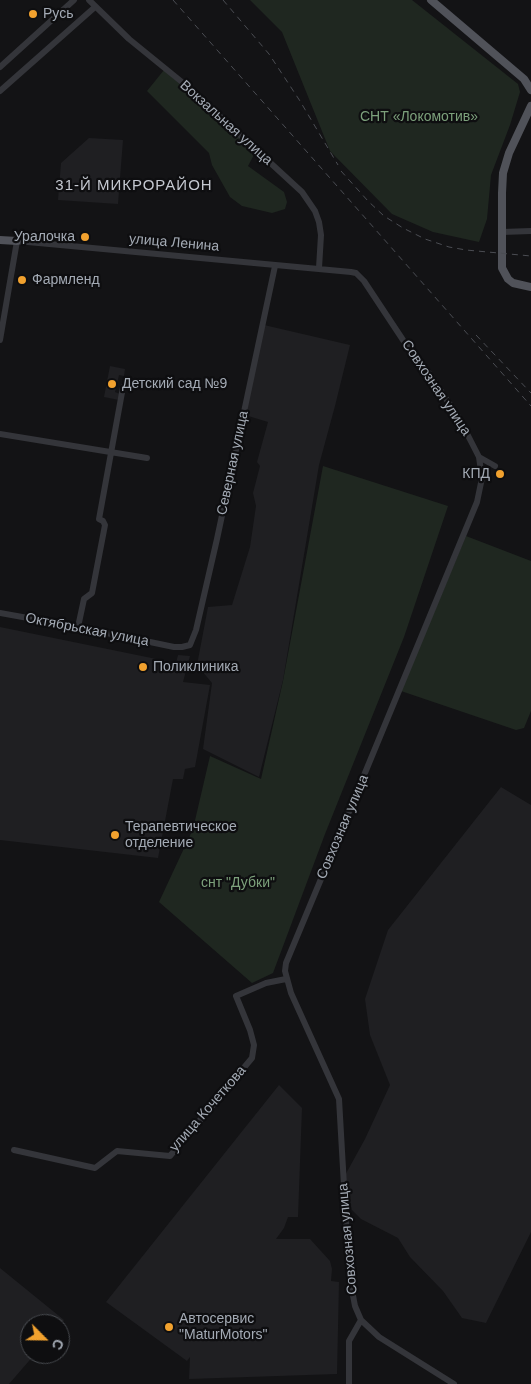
<!DOCTYPE html>
<html>
<head>
<meta charset="utf-8">
<style>
	body { margin:0 }
	#map { position:relative; width:531px; height:1384px; overflow:hidden; background:#131315; font-family:Arial,sans-serif }
	canvas { display:block }
	.north { position:absolute; left:20px; top:1314px; width:50px; height:50px; box-sizing:border-box; background:#0e0e10; border:1px solid #4a4d52; border-radius:50%; rotate:113deg; font-size:14px; font-weight:700; line-height:20px; text-align:center; color:#a4abb5 }
	.north::after { content:''; display:block; margin:auto; width:18px; height:22px; background:#f1a12e; clip-path:polygon(50% 0,100% 100%,50% 72%,0 100%) }
</style>
</head>
<body>
<div id="map">
<canvas width="531" height="1384"></canvas>
<div class="north">С</div>
</div>
<script>
const g = document.querySelector('canvas').getContext('2d');
g.lineJoin = 'round';
function fillPath(path, color) {
  g.fillStyle = color;
  g.fill(path, 'evenodd');
}
function shape(rows) {
  const path = new Path2D();
  for (const r of rows) {
    path.moveTo(r[0], r[1]);
    for (let i = 2; i < r.length; i += 2) path.lineTo(r[i], r[i + 1]);
  }
  return path;
}
function strokePath(path, color, width, dash) {
  g.strokeStyle = color;
  g.lineWidth = width;
  g.lineCap = dash ? 'butt' : 'round';
  g.setLineDash(dash || []);
  g.stroke(path);
}
function write(font, color, halo, rows, align = 'center') {
  g.font = font + ' Arial,sans-serif';
  g.lineWidth = 4.5;
  g.setLineDash([]);
  g.textBaseline = 'middle';
  g.strokeStyle = halo;
  g.fillStyle = color;
  for (const [text, x, y, turn = 0] of rows) {
    g.save();
    g.translate(x, y);
    g.rotate((+turn || 0) * Math.PI / 180);
    g.textAlign = isNaN(turn) ? turn : align;
    if (halo) g.strokeText(text, 0, 0);
    g.fillText(text, 0, 0);
    g.restore();
  }
}
const built = shape([
	[89,138,123,140,118,204,58,200,61,163],
	[264,325,350,345,335,406,319,465,283,680,259,777,203,749,212,683,197,665,208,607,232,605,250,547,256,506,253,493,260,466,257,462,268,422,245,415],
	[110,366,125,369,124,376,119,375,115,392,120,394,119,400,104,397],
	[0,627,176,663,178,655,190,656,183,682,210,685,195,767,185,769,183,779,173,779,158,858,0,840],
	[501,787,531,805,531,1232,486,1323,462,1318,443,1291,410,1257,398,1238,361,1219,343,1201,343,1179,365,1139,390,1085,370,1035,365,999,388,930],
	[279,1085,302,1108,298,1217,288,1217,284,1228,276,1239,310,1239,330,1261,332,1269,331,1281,339,1282,337,1374,189,1379,190,1357,187,1361,106,1302],
	[0,1268,64,1320,60,1324,30,1324,30,1354,35,1354,9,1384,0,1384]
]);
const green = shape([
	[250,0,412,0,518,84,520,92,510,125,491,175,487,219,479,242,433,232,392,214,330,151,282,32],
	[164,70,252,148,255,153,248,166,284,192,287,202,285,209,272,213,242,206,230,197,212,165,209,153,147,91],
	[323,466,448,506,404,637,325,834,273,973,252,983,159,902,193,829,210,756,261,779,283,681],
	[466,536,531,561,531,711,524,728,516,730,401,691]
]);
const minor = shape([
	[89,0,129,39,188,87,302,192,315,211,319,222,321,235,319,268],
	[0,67,74,0],
	[0,91,95,7],
	[502,232,531,231],
	[0,340,17,241,351,272,356,273,364,281,403,340,426,369,459,418,479,457,482,478,477,502,336,843,286,963,285,971,291,993,339,1099,347,1238,351,1285,355,1306,361,1320,379,1337,454,1384],
	[0,434,147,458],
	[479,457,495,466],
	[0,613,78,627,174,647,182,647,190,645,196,630,217,539,275,266],
	[78,627,84,599,92,593,105,525,103,521,99,519,123,387],
	[14,1150,95,1168,117,1151,170,1156,252,1058,254,1045,250,1030,236,996,266,983,286,979],
	[349,1384,349,1341,361,1320]
]);
const major = shape([
	[431,0,524,79,531,90],
	[531,106,509,153,503,173,502,193,502,268,508,279,513,283,531,287],
	[0,240,17,241]
]);
const rail = shape([
	[173,0,531,406],
	[223,0,269,54,300,101,338,165],
	[341,171,368,201,384,216,403,228,425,239,449,247,466,250,531,256],
	[476,335,531,393]
]);
const markers = [
	[33,14,5,"#f1a12e"],
	[85,237,5,"#f1a12e"],
	[22,280,5,"#f1a12e"],
	[112,384,5,"#f1a12e"],
	[500,474,5,"#f1a12e"],
	[143,667,5,"#f1a12e"],
	[115,835,5,"#f1a12e"],
	[169,1327,5,"#f1a12e"]
];
const poiNames = [
	["Русь",43,14],
	["Уралочка",75,237,"right"],
	["Фармленд",32,280],
	["Детский сад №9",122,384],
	["КПД",490,474,"right"],
	["Поликлиника",153,667],
	["Терапевтическое",125,827],
	["отделение",125,843],
	["Автосервис",179,1319],
	["\"MaturMotors\"",179,1335]
];
const parkNames = [
	["СНТ «Локомотив»",419,117],
	["снт \"Дубки\"",238,883]
];
const streetNames = [
	["Вокзальная улица",226,123,42],
	["улица Ленина",174,243,5],
	["Совхозная улица",436,388,56],
	["Северная улица",233,463,-78],
	["Октябрьская улица",87,630,11],
	["Совхозная улица",343,827,-67],
	["улица Кочеткова",208,1109,-49],
	["Совхозная улица",348,1239,-95]
];
const neighbourhoodNames = [
	["31-Й МИКРОРАЙОН",134,186]
];
fillPath(built, '#1f1f22');
fillPath(green, '#1f2720');
strokePath(minor, '#34353a', 6);
strokePath(major, '#505259', 8);
strokePath(rail, '#4b4d53', 1, [6, 5]);
for (const [x, y, r, color] of markers) {
  const dot = new Path2D();
  dot.arc(x, y, r, 0, 2 * Math.PI);
  g.fillStyle = color;
  g.fill(dot);
  strokePath(dot, '#0e0e10', 2);
}
write('14px', '#a4abb5', '#0e0e10', poiNames, 'left');
write('14px', '#7ca07b', '#0e0e10', parkNames);
write('14px', '#a4abb5', '#0e0e10', streetNames);
g.letterSpacing = '1px';
write('15px', '#c5c9d1', '#0e0e10', neighbourhoodNames);
g.letterSpacing = '0px';
</script>
</body>
</html>
